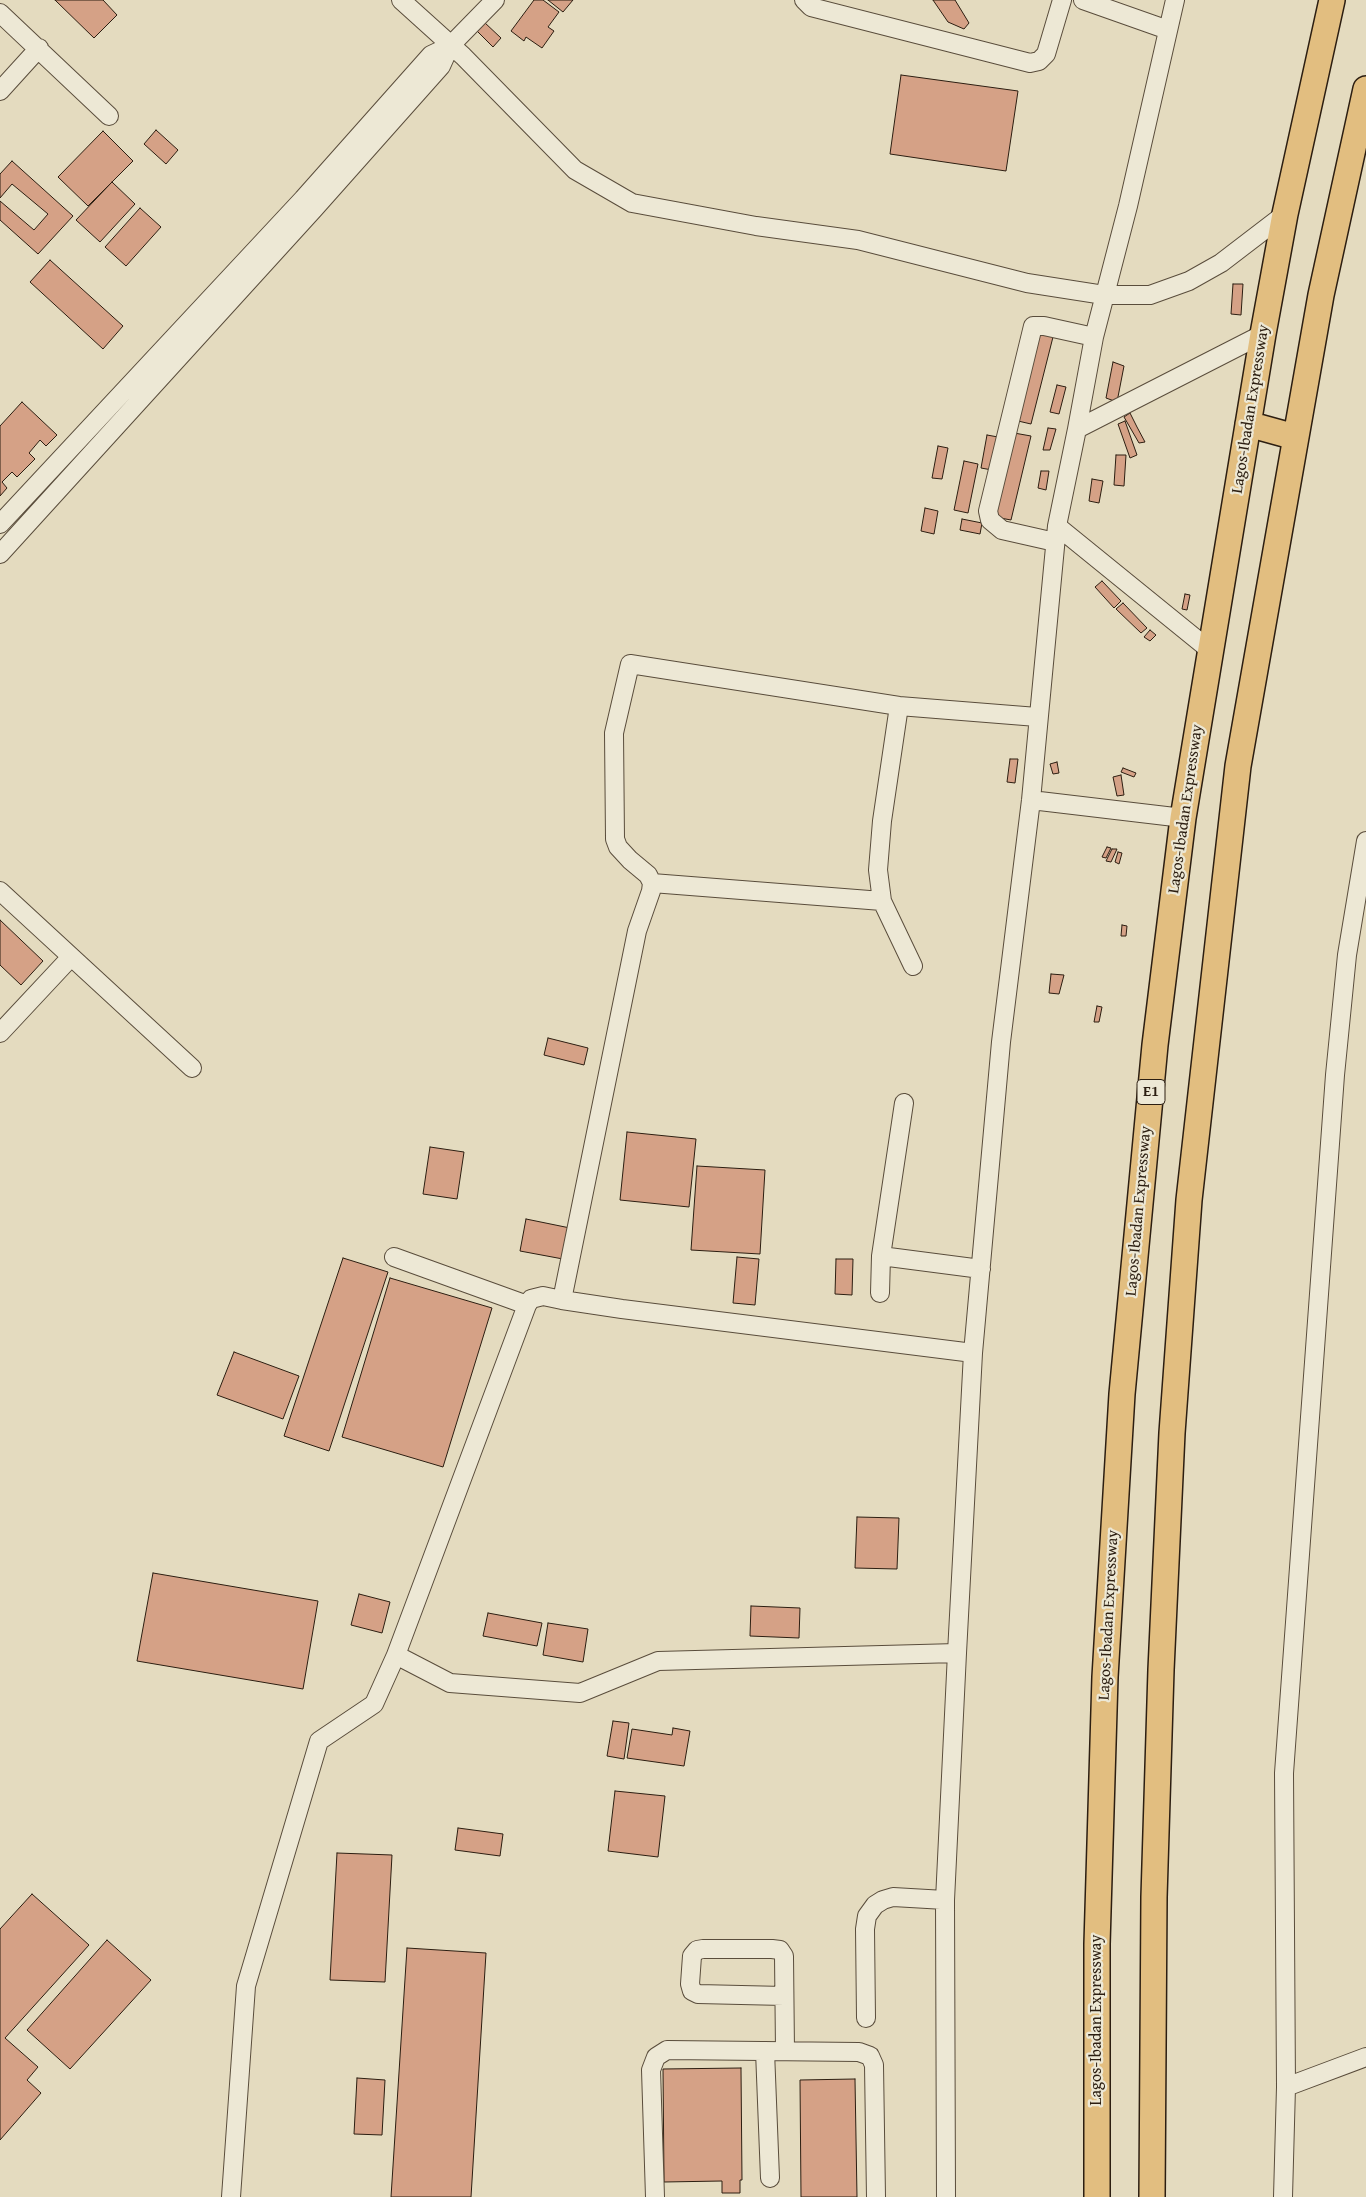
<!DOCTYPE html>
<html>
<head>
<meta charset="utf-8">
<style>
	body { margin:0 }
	canvas { display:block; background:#e4dbbf }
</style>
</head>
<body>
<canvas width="1366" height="2197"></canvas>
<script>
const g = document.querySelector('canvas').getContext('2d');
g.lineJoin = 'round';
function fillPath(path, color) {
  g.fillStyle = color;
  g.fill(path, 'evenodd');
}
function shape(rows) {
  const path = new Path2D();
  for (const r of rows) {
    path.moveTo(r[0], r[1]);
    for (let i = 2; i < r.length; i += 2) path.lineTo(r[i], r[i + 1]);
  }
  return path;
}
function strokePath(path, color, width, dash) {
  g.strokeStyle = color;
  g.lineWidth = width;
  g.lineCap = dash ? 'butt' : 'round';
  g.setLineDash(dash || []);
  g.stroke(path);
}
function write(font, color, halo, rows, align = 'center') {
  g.font = font + ' "Gentium Book Plus",serif';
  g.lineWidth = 4.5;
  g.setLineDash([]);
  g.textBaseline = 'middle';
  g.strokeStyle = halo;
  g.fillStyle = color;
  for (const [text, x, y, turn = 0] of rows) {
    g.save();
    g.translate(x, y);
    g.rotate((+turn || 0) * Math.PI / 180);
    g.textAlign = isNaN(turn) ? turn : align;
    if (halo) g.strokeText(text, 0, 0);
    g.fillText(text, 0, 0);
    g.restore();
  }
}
const building = shape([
	[55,0,103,0,117,15,94,38,55,0],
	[534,0,543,0,559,12,548,27,554,31,542,48,526,37,524,41,511,31,534,0],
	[548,0,573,0,563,12,548,0],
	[933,0,955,0,969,23,964,29,948,22,933,0],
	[484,22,501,38,493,47,476,30,484,22],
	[901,75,1018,91,1006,171,890,154,901,75],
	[156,130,178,150,166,164,144,144,156,130],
	[103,131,133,161,88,206,58,177,103,131],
	[12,161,73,216,38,254,0,220,0,201,34,230,48,214,12,184,0,198,0,174,12,161],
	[112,182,135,204,100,242,76,220,112,182],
	[140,208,161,227,126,266,105,247,140,208],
	[50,260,123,326,103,349,30,282,50,260],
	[1233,284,1243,284,1241,315,1231,314,1233,284],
	[1041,330,1054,333,1031,424,1018,421,1041,330],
	[1113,362,1124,366,1117,402,1106,398,1113,362],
	[1057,385,1066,387,1059,414,1050,412,1057,385],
	[22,402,57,435,46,446,40,440,29,453,35,459,17,477,12,472,2,482,7,488,0,496,0,426,22,402],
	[1130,413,1137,427,1145,442,1139,443,1124,417,1130,413],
	[1125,421,1137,455,1130,458,1118,424,1125,421],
	[1048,428,1056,429,1050,450,1043,450,1048,428],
	[1014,433,1031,436,1011,520,995,517,1014,433],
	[987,435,998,437,992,470,981,468,987,435],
	[938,446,948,448,942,479,932,478,938,446],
	[1116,455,1126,455,1124,486,1114,485,1116,455],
	[964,461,978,464,968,513,954,510,964,461],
	[1041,471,1049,471,1046,490,1038,488,1041,471],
	[1092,479,1103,481,1099,503,1089,501,1092,479],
	[925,508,938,511,934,534,921,531,925,508],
	[962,519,982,523,980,534,960,530,962,519],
	[1102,581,1121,601,1114,608,1095,587,1102,581],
	[1185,594,1190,595,1187,610,1182,609,1185,594],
	[1123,603,1147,628,1141,633,1116,609,1123,603],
	[1150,630,1156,635,1150,641,1144,637,1150,630],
	[1010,759,1018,759,1015,783,1007,782,1010,759],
	[1057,762,1059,773,1053,774,1050,764,1057,762],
	[1123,768,1136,773,1134,777,1121,772,1123,768],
	[1121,775,1124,795,1117,796,1113,777,1121,775],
	[1107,847,1111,848,1106,858,1102,857,1107,847],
	[1112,849,1117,849,1111,862,1106,861,1112,849],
	[1118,852,1122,853,1119,864,1115,862,1118,852],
	[0,920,43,961,21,985,0,965,0,920],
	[1122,925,1127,926,1126,936,1121,936,1122,925],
	[1051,974,1064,975,1059,994,1049,993,1051,974],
	[1097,1006,1102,1007,1099,1022,1094,1022,1097,1006],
	[548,1038,588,1048,584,1065,544,1055,548,1038],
	[627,1132,696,1139,689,1207,620,1200,627,1132],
	[430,1147,464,1152,457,1199,423,1194,430,1147],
	[697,1166,765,1170,760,1254,691,1250,697,1166],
	[526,1219,570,1228,563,1259,520,1251,526,1219],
	[737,1257,759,1259,755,1305,733,1303,737,1257],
	[343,1258,388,1272,329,1451,284,1436,343,1258],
	[836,1259,853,1259,852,1295,835,1294,836,1259],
	[390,1278,492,1308,443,1467,342,1437,390,1278],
	[234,1352,299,1376,283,1419,217,1395,234,1352],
	[857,1517,899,1518,897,1569,855,1568,857,1517],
	[153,1573,318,1601,303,1689,137,1661,153,1573],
	[359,1594,390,1602,382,1633,351,1625,359,1594],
	[751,1606,800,1608,799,1638,750,1636,751,1606],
	[488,1613,542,1623,537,1646,483,1636,488,1613],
	[548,1623,588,1629,583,1662,543,1655,548,1623],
	[613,1721,629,1723,624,1759,607,1756,613,1721],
	[673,1728,690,1731,684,1766,627,1758,632,1729,672,1735,673,1728],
	[615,1791,665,1796,658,1857,608,1851,615,1791],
	[458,1828,503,1834,500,1856,455,1850,458,1828],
	[337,1853,392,1855,385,1982,330,1980,337,1853],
	[32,1894,89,1945,5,2038,38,2067,27,2080,41,2093,0,2140,0,1929,32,1894],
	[107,1940,151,1980,70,2069,27,2030,107,1940],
	[407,1948,486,1953,471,2197,391,2197,407,1948],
	[741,2068,742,2180,740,2180,740,2193,722,2193,722,2181,664,2182,663,2069,741,2068],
	[357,2078,385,2080,382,2135,354,2134,357,2078],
	[855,2079,857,2197,801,2197,800,2080,855,2079]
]);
const minor = shape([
	[401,0,463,56,575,170,632,203,756,226,858,240,1027,283,1104,295,1150,295,1189,281,1221,263,1285,214],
	[804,0,811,7,1030,63,1039,61,1046,54,1062,0],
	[1083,0,1168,30],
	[0,13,109,116],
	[0,91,39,48],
	[1077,429,1263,334],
	[0,524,303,199,431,55,450,46],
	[1057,526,1211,651],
	[1055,542,1002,530,990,520,988,511,1033,326,1044,326,1094,337],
	[0,554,314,209,441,66,450,46,495,0],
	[899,706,882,821,878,870,882,901,913,966],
	[1031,800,1183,818],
	[652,883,882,901],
	[0,891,192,1068],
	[0,1033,71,957],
	[881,1256,981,1269],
	[394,1257,527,1305],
	[880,1293,881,1256,904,1103],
	[562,1300,622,1309,973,1353],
	[957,1653,658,1661,580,1693,450,1683,396,1655,527,1305,531,1299,543,1296,562,1300,637,931,651,891,652,883,648,875,630,860,618,847,615,839,614,733,630,664,899,706,1037,717],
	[784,1996,698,1994,692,1991,690,1984,692,1956,697,1950,703,1949,772,1949,780,1950,784,1956,785,2051],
	[866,2018,865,1929,867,1916,875,1905,883,1900,893,1897,945,1900],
	[765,2051,770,2178],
	[1286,2087,1366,2057],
	[231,2197,246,1986,319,1741,374,1704,396,1655],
	[655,2197,651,2070,656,2057,667,2050,859,2052,870,2056,874,2065,876,2197],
	[946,2197,945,1900,957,1653,973,1353,1001,1042,1031,800,1057,526,1077,429,1094,337,1128,206,1175,0],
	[1283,2197,1286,2087,1284,1773,1335,1075,1347,955,1366,841]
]);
const highway = shape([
	[1248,424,1295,437],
	[1097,2197,1097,1944,1105,1677,1122,1394,1155,1045,1183,818,1263,334,1285,214,1332,0],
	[1152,2197,1154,1897,1161,1670,1172,1433,1189,1200,1238,766,1321,295,1366,89]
]);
const shields = [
	[1151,1092,28]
];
const shieldNames = [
	["E1",1151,1092]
];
const streetNames = [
	["Lagos-Ibadan Expressway",1251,409,-81],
	["Lagos-Ibadan Expressway",1186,809,-82],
	["Lagos-Ibadan Expressway",1139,1211,-85],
	["Lagos-Ibadan Expressway",1109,1615,-87],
	["Lagos-Ibadan Expressway",1097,2020,-90]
];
fillPath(building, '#d5a186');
strokePath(building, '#2c1e11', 1);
strokePath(minor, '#5a4d3c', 20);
strokePath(highway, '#2c1e11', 28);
strokePath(minor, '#ede8d5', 18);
strokePath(highway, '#e2be80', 25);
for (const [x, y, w] of shields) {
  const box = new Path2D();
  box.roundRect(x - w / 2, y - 12.5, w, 25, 4);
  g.fillStyle = '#ede8d5';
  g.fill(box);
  strokePath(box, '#2c1e11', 1);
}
write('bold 15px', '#2c1e11', null, shieldNames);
write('16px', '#2c1e11', '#ede8d5', streetNames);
</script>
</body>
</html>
